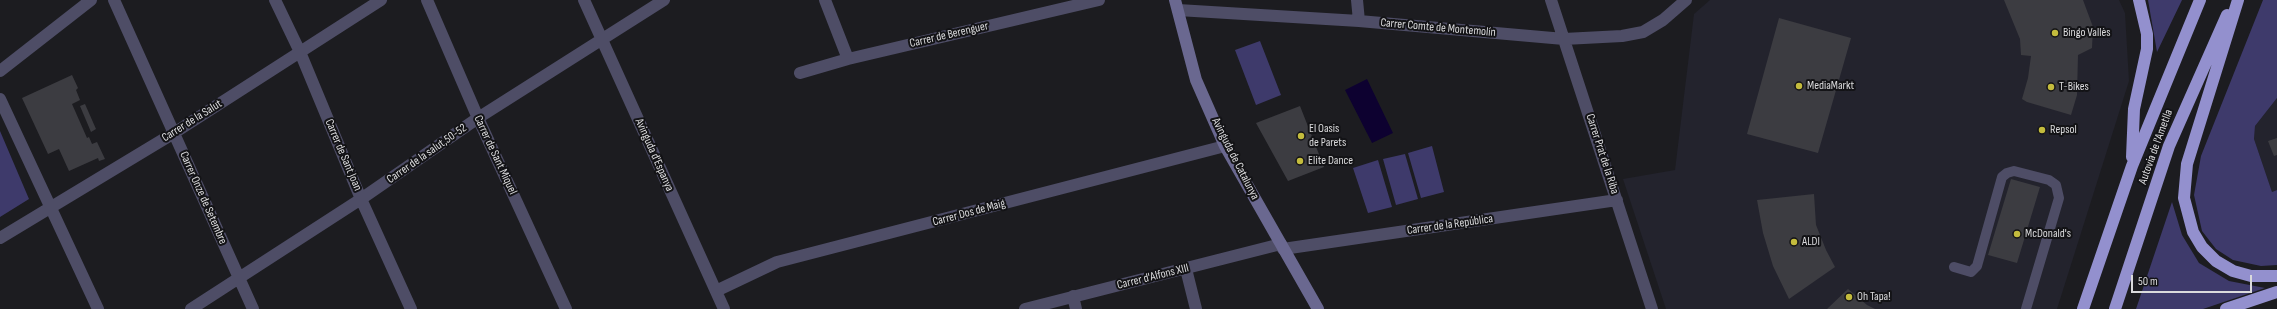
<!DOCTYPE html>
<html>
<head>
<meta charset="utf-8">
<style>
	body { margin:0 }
	#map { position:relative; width:2277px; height:309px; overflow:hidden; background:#1c1c20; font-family:"Sofia Sans Condensed",sans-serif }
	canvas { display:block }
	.scale { position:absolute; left:2131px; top:275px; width:121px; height:18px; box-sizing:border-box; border:2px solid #dadadc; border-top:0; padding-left:5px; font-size:12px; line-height:14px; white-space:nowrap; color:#dadadc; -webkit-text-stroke:3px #131316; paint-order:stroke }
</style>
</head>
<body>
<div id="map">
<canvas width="2277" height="309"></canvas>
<div class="scale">50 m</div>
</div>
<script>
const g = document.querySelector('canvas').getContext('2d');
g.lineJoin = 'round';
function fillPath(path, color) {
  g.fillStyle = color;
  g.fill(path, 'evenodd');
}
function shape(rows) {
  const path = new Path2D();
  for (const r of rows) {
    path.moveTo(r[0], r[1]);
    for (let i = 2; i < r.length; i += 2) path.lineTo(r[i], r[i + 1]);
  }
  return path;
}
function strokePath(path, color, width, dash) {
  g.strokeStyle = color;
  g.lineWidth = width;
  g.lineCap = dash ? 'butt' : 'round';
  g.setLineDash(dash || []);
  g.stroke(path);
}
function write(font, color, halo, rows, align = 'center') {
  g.font = font + ' "Sofia Sans Condensed",sans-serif';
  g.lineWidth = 4;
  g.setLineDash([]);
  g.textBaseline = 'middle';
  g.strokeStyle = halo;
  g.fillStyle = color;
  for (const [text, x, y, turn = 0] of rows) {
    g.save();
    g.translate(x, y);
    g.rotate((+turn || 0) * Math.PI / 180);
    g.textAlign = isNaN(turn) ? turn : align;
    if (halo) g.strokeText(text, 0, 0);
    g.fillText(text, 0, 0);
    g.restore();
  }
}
const built = shape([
	[1710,0,2119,0,2125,13,2129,81,2057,309,1666,309,1623,179,1675,170,1694,14],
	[2277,87,2277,190,2272,192,2254,139,2255,126,2277,98]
]);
const green = shape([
	[2148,0,2182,0,2157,52],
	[2263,0,2277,0,2277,98,2255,126,2254,139,2272,192,2277,190,2277,265,2261,266,2233,260,2216,249,2202,231,2194,195,2201,156],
	[1260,41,1281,95,1256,105,1235,50],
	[0,131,29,199,0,217],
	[1432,146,1444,192,1421,198,1408,153],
	[1405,154,1418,199,1396,205,1383,159],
	[1378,160,1392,207,1368,213,1353,168],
	[2172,202,2182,235,2199,263,2229,281,2265,288,2203,309,2136,309]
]);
const water = shape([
	[1367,79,1393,133,1372,143,1345,90]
]);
const building = shape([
	[2004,0,2083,0,2093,27,2092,48,2078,55,2077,95,2071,115,2027,102,2022,99,2028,78,2031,56,2021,55,2020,39],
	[1779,18,1851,38,1818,153,1747,134],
	[72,75,78,88,76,90,80,100,72,104,87,138,89,137,92,144,97,142,105,159,99,161,98,158,69,171,59,149,48,154,22,98],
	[85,104,96,129,91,132,80,106],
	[1300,106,1324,167,1288,181,1256,123],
	[2277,138,2277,155,2274,156,2268,141],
	[2011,179,2040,187,2017,263,1988,255],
	[1814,194,1816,225,1826,250,1835,267,1789,299,1773,266,1763,233,1757,200],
	[1848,289,1867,305,1875,309,1827,309]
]);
const lane = shape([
	[1954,267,1971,272,1977,266,2002,177,2007,173,2014,171,2049,180,2056,185,2059,198,2026,309]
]);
const street = shape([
	[114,0,253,309],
	[275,0,300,52,361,199,411,309],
	[427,0,478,118,566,309],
	[584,0,724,309],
	[825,0,848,59],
	[1357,0,1359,21],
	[1551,0,1652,309],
	[1178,10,1359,21,1564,39,1622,36,1643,32,1663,20,1686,0],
	[0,71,91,0],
	[800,73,848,59,1099,0],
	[0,99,98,309],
	[0,238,174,133,381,0],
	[1283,249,1617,200],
	[1186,269,1196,309],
	[716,291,777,262,1225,146],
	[1073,296,1076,309],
	[191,309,361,199,478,118,664,0],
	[1025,309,1281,244]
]);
const secondary = shape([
	[1175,0,1196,80,1225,146,1318,309]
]);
const highway = shape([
	[2238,0,2187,164,2184,198,2193,232,2202,247,2216,261,2233,271,2251,276,2277,276],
	[2132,157,2134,109,2147,49,2147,34,2139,0],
	[2083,309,2132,166,2200,0],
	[2115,309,2169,146,2227,15],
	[2226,309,2277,292]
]);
const markers = [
	[2055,33,4,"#c4bc3d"],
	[1799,86,4,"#c4bc3d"],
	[2051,87,4,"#c4bc3d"],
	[2042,130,4,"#c4bc3d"],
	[1301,136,4,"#c4bc3d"],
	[1300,161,4,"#c4bc3d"],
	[2017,234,4,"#c4bc3d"],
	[1794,242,4,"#c4bc3d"],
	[1849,297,4,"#c4bc3d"]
];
const streetNames = [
	["Carrer Comte de Montemolín",1438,28,5],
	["Carrer de Berenguer",949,35,-13],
	["Carrer de la Salut",192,121,-32],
	["Autovia de l'Ametlla",2156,147,-70],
	["Carrer de la salut,50-52",427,154,-35],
	["Carrer Prat de la Riba",1602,154,72],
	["Carrer de Sant Joan",343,155,67],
	["Carrer de Sant Miquel",495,155,65],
	["Avinguda d'Espanya",654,155,66],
	["Avinguda de Catalunya",1235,159,63],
	["Carrer Onze de Setembre",203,198,66],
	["Carrer Dos de Maig",969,213,-15],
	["Carrer de la República",1450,225,-8],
	["Carrer d'Alfons XIII",1153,277,-14]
];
const poiNames = [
	["Bingo Vallès",2063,33],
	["MediaMarkt",1807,86],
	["T-Bikes",2059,87],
	["El Oasis",1309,129],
	["de Parets",1309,143],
	["Repsol",2050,130],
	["Elite Dance",1308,161],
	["McDonald's",2025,234],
	["ALDI",1802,242],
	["Oh Tapa!",1857,297]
];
fillPath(built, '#23232d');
fillPath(green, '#3e3a6b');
fillPath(water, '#0d0130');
fillPath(building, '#3c3c41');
strokePath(lane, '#4e4d66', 10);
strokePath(street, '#4e4d66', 12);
strokePath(secondary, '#6a6890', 12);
strokePath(highway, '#9390ce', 12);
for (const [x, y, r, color] of markers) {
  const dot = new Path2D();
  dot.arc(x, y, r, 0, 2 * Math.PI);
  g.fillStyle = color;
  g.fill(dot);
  strokePath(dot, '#131316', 1.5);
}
write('12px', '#dadadc', '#131316', streetNames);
write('12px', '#dadadc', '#131316', poiNames, 'left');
</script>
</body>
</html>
